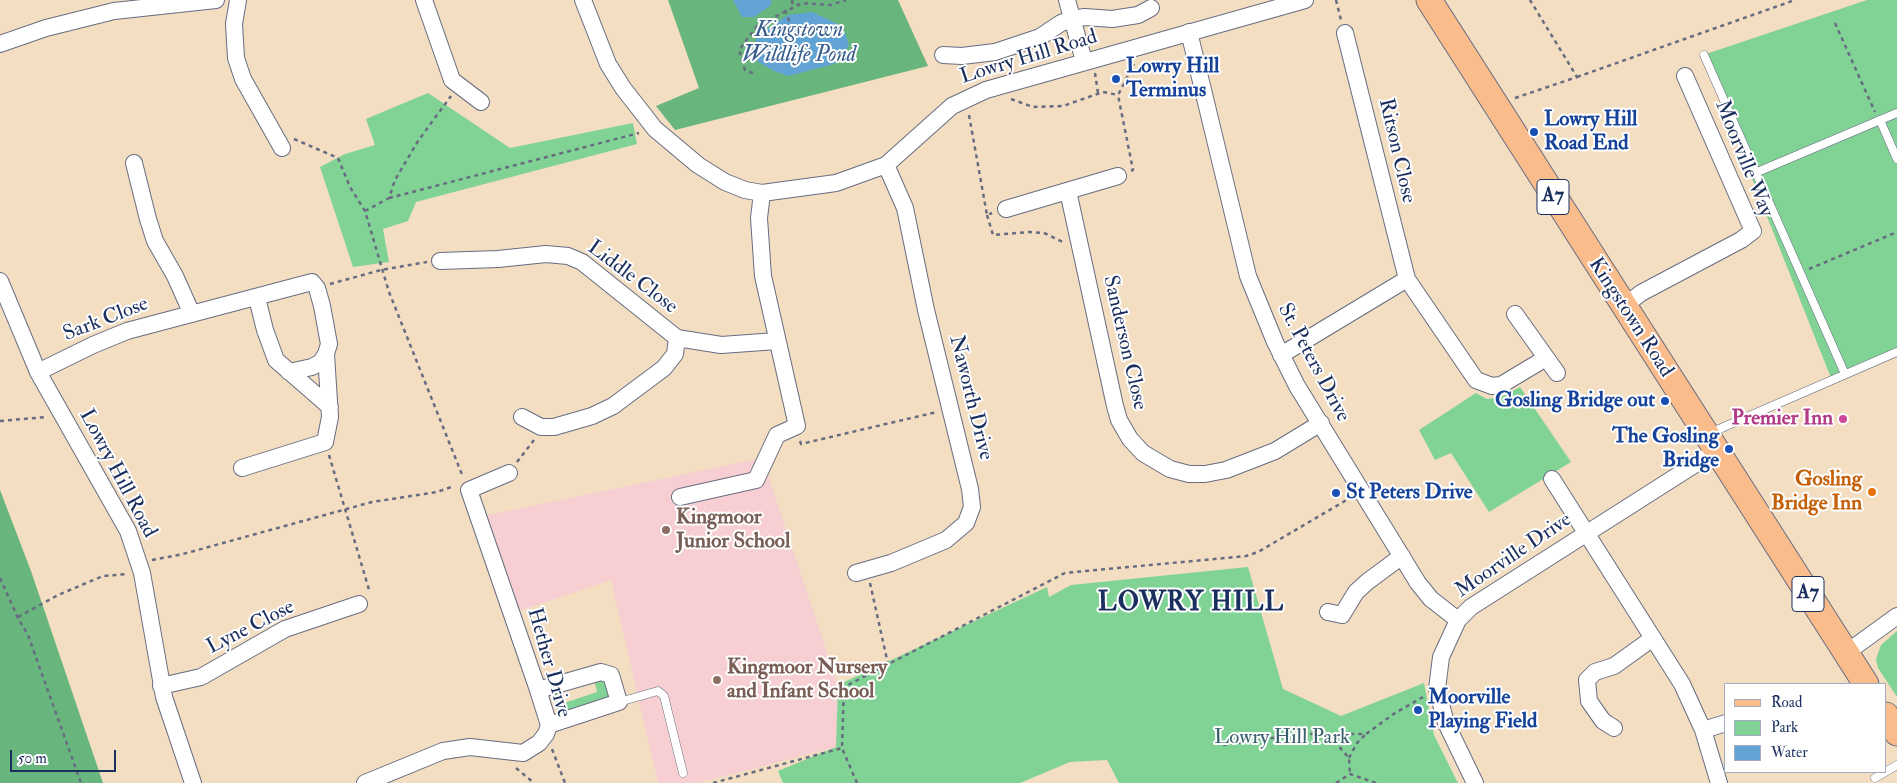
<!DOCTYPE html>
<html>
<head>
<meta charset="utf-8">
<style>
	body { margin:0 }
	#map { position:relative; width:1897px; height:783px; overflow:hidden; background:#f3dec2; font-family:"IM FELL Double Pica",serif }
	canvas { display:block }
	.legend { position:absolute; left:1724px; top:683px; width:162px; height:90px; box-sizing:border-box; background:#fff; border:1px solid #a4acbf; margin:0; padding:6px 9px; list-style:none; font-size:15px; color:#1b2f5e }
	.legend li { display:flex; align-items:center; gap:10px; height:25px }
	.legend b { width:25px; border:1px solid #a4acbf }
	.scale { position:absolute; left:10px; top:750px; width:106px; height:22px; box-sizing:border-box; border:2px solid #1b2f5e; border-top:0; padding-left:6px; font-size:15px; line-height:18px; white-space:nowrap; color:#1b2f5e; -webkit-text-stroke:4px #fff; paint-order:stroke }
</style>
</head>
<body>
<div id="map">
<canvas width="1897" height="783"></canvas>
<ul class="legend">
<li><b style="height:6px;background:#f9bc8a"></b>Road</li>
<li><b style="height:14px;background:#81d395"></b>Park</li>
<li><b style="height:14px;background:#60a3d4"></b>Water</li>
</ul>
<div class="scale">50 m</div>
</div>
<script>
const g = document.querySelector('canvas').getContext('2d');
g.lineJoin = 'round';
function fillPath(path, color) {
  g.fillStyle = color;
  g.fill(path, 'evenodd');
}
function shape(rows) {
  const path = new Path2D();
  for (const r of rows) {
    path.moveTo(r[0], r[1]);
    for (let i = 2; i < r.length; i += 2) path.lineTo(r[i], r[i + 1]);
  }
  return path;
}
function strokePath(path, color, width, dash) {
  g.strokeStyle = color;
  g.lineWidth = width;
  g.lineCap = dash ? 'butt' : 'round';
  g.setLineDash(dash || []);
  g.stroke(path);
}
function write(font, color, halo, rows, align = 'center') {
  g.font = font + ' "IM FELL Double Pica",serif';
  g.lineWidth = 4;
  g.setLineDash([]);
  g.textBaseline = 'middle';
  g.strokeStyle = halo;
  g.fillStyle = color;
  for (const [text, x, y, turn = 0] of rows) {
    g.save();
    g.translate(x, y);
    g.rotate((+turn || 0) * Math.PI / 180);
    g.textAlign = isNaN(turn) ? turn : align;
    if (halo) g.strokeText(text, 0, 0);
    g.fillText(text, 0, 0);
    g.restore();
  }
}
const built = shape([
	[752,460,766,469,838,685,836,747,698,783,658,783,611,580,516,612,484,516]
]);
const green = shape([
	[1867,0,1897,0,1897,351,1831,378,1703,55],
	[428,93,510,148,633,123,637,144,416,202,408,221,383,229,389,262,353,267,320,167,345,154,375,145,366,119],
	[1520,387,1571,462,1489,512,1451,453,1435,460,1419,430,1476,393,1487,399,1494,398,1503,396],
	[1248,567,1283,689,1341,716,1424,683,1434,735,1458,783,1119,783,1107,760,1070,762,1020,783,783,783,778,771,836,747,838,685,1047,587,1049,597,1071,585],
	[1897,631,1897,697,1878,668,1876,659,1881,645],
	[594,679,605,681,609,697,603,703,558,715,554,697,556,691,561,704,597,692]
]);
const forest = shape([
	[668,0,898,0,928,66,675,130,656,106,699,88],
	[0,490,31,571,103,783,0,783]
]);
const water = shape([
	[733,0,772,0,770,6,754,17,742,17],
	[812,12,842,26,849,44,845,53,834,64,788,76,774,71,758,62,753,48,758,35,788,15]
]);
const path = shape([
	[792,0,793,7],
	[1336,0,1341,20],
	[785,10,791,26],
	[1835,23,1875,112],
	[753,73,745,70,739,50,757,26,802,3,831,5,846,0],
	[1095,73,1098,93],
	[1577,77,1795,0],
	[1515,98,1577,77,1530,0],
	[1011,99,1033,107,1063,106,1103,92,1118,95],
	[969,115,987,215,992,213],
	[294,139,338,158,350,187,365,211,389,292,463,477],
	[1131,171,1133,170,1118,95,1134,64],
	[389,198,639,133],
	[365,211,389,198,395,180,418,141,451,96],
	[987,215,993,235,1029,232,1044,233,1063,242],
	[1809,269,1897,232],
	[330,284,381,270,427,262],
	[0,421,46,417],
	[800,441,801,444,937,412],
	[329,455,370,593],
	[517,462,534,440],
	[152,560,183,554,372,502,437,492,454,486],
	[0,578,18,618,28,635,81,783],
	[870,583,888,664],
	[18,617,58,595,103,576,128,574],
	[1329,735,1349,758,1350,774],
	[1223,745,1301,734,1366,734,1395,713,1423,697],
	[552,749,565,783],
	[1349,758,1357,743,1365,735],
	[516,768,534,783],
	[713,783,842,748],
	[857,783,842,748,844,687,1065,573,1246,556,1258,552,1350,498],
	[1336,783,1350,774,1376,783]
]);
const lane = shape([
	[1704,55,1845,374],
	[1880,120,1897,159],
	[1755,173,1897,113],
	[1710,433,1897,352],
	[619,702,658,691,664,696,683,773],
	[1875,778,1897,765]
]);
const street = shape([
	[238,0,234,24,236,58,243,79,282,148],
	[424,0,452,80,481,102],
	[583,0,608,64,623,88,655,129,698,165,725,182,745,190,762,193,836,183,886,165,952,106,986,90,1305,0],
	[1067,0,1084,61],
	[1189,32,1248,276,1275,342,1297,386,1418,583,1431,599,1458,620],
	[1345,33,1407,279,1476,380,1492,386,1501,385,1546,358],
	[0,44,46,28,114,11,216,0],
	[943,55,962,56,995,52,1040,37,1061,23,1072,19,1085,17,1112,19,1138,15,1151,8],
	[134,163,148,219,155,241,175,276,192,314],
	[1068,191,1115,406,1119,420,1130,439,1143,453,1170,469,1189,474,1205,474,1226,470,1275,451,1321,423],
	[1006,209,1118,176],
	[440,261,498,259,546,254,568,256,582,262,677,338,721,345,777,341],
	[0,281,38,372,128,531,142,573,164,697,193,783],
	[257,298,265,330,276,360,330,407],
	[1623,307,1641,293,1741,240,1753,231,1685,76],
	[1515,314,1557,373],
	[1281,355,1407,279],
	[38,372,93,345,127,331,312,282,317,288,322,306,329,344,326,354,330,417,325,442,242,468],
	[289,372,312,367,321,362,326,354],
	[522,417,541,427,554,427,592,416,613,406,664,368,675,354,677,338],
	[1552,479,1682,684,1703,730,1719,783],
	[680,497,756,480,777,435,797,426,763,276,759,218,762,193],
	[856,573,891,563,946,540,966,523,972,507,970,489,926,310,905,208,886,165],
	[1328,612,1342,615,1356,592,1367,582,1402,556],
	[1846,653,1897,616],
	[161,686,201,677,285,629,359,604],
	[538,690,601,672,611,675,619,702,549,725],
	[1614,728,1603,721,1589,701,1587,680,1595,672,1614,666,1653,638],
	[1703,730,1726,723],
	[365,783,443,751,470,747,523,753,539,743,546,734,549,725,538,690,469,490,509,473],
	[1475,783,1446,723,1437,689,1441,657,1458,620,1471,607,1716,451]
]);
const primary = shape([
	[1429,0,1866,684],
	[1886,715,1897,733]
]);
const markers = [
	[1116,79,5,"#1a4fb4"],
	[1534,132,5,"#1a4fb4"],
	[1665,401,5,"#1a4fb4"],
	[1843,419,5,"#d1479c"],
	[1729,449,5,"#1a4fb4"],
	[1872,492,5,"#e8710a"],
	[1336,493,5,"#1a4fb4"],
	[666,530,5,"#8d6e63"],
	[717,680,5,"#8d6e63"],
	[1418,710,5,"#1a4fb4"]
];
const shields = [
	[1553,197,32],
	[1808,594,32]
];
const shieldNames = [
	["A7",1553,197],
	["A7",1808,594]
];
const streetNames = [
	["Lowry Hill Road",1029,58,-17],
	["Ritson Close",1396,151,77],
	["Moorville Way",1743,159,68],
	["Liddle Close",632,278,37],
	["Kingstown Road",1630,318,57],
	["Sark Close",106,320,-21],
	["Sanderson Close",1124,343,77],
	["St. Peters Drive",1313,363,62],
	["Naworth Drive",970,398,76],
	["Lowry Hill Road",117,474,62],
	["Moorville Drive",1514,556,-34],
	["Lyne Close",251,628,-27],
	["Hether Drive",548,663,74]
];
const transitNames = [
	["Lowry Hill",1126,67],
	["Terminus",1126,91],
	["Lowry Hill",1544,120],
	["Road End",1544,144],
	["Gosling Bridge out",1655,401,"right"],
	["The Gosling",1719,437,"right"],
	["Bridge",1719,461,"right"],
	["St Peters Drive",1346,493],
	["Moorville",1428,698],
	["Playing Field",1428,722]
];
const hotelNames = [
	["Premier Inn",1833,419]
];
const foodNames = [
	["Gosling",1862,480],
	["Bridge Inn",1862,504]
];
const educationNames = [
	["Kingmoor",676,518],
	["Junior School",676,542],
	["Kingmoor Nursery",727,668],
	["and Infant School",727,692]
];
const parkNames = [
	["Lowry Hill Park",1282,738]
];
const waterNames = [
	["Kingstown",799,31],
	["Wildlife Pond",799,56]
];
const districtNames = [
	["LOWRY HILL",1191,604]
];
fillPath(built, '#f7cfd2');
fillPath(green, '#81d395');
fillPath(forest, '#68b57e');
fillPath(water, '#60a3d4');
strokePath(lane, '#676c81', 9);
strokePath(street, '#676c81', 18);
strokePath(primary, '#676c81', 27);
strokePath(path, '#676c81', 2.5, [4, 4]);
strokePath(lane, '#fff', 8);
strokePath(street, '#fff', 16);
strokePath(primary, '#f9bc8a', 25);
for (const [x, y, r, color] of markers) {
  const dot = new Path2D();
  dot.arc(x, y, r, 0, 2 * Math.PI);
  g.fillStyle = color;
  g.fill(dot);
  strokePath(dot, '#fff', 2);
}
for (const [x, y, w] of shields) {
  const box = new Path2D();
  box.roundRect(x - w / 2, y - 17.5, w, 35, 4);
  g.fillStyle = '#fff';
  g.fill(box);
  strokePath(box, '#1b2f5e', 1);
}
write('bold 20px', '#1b2f5e', null, shieldNames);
write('21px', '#1b2f5e', '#fff', streetNames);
write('bold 21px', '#164399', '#fff', transitNames, 'left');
write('bold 21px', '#b23c85', '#fff', hotelNames, 'right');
write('bold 21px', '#c56008', '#fff', foodNames, 'right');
write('bold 21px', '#785e54', '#fff', educationNames, 'left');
write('21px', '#3a606e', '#fff', parkNames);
write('italic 22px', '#375d8d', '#fff', waterNames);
g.letterSpacing = '1px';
write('bold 26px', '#1b2f5e', '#fff', districtNames);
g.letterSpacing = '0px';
</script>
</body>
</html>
